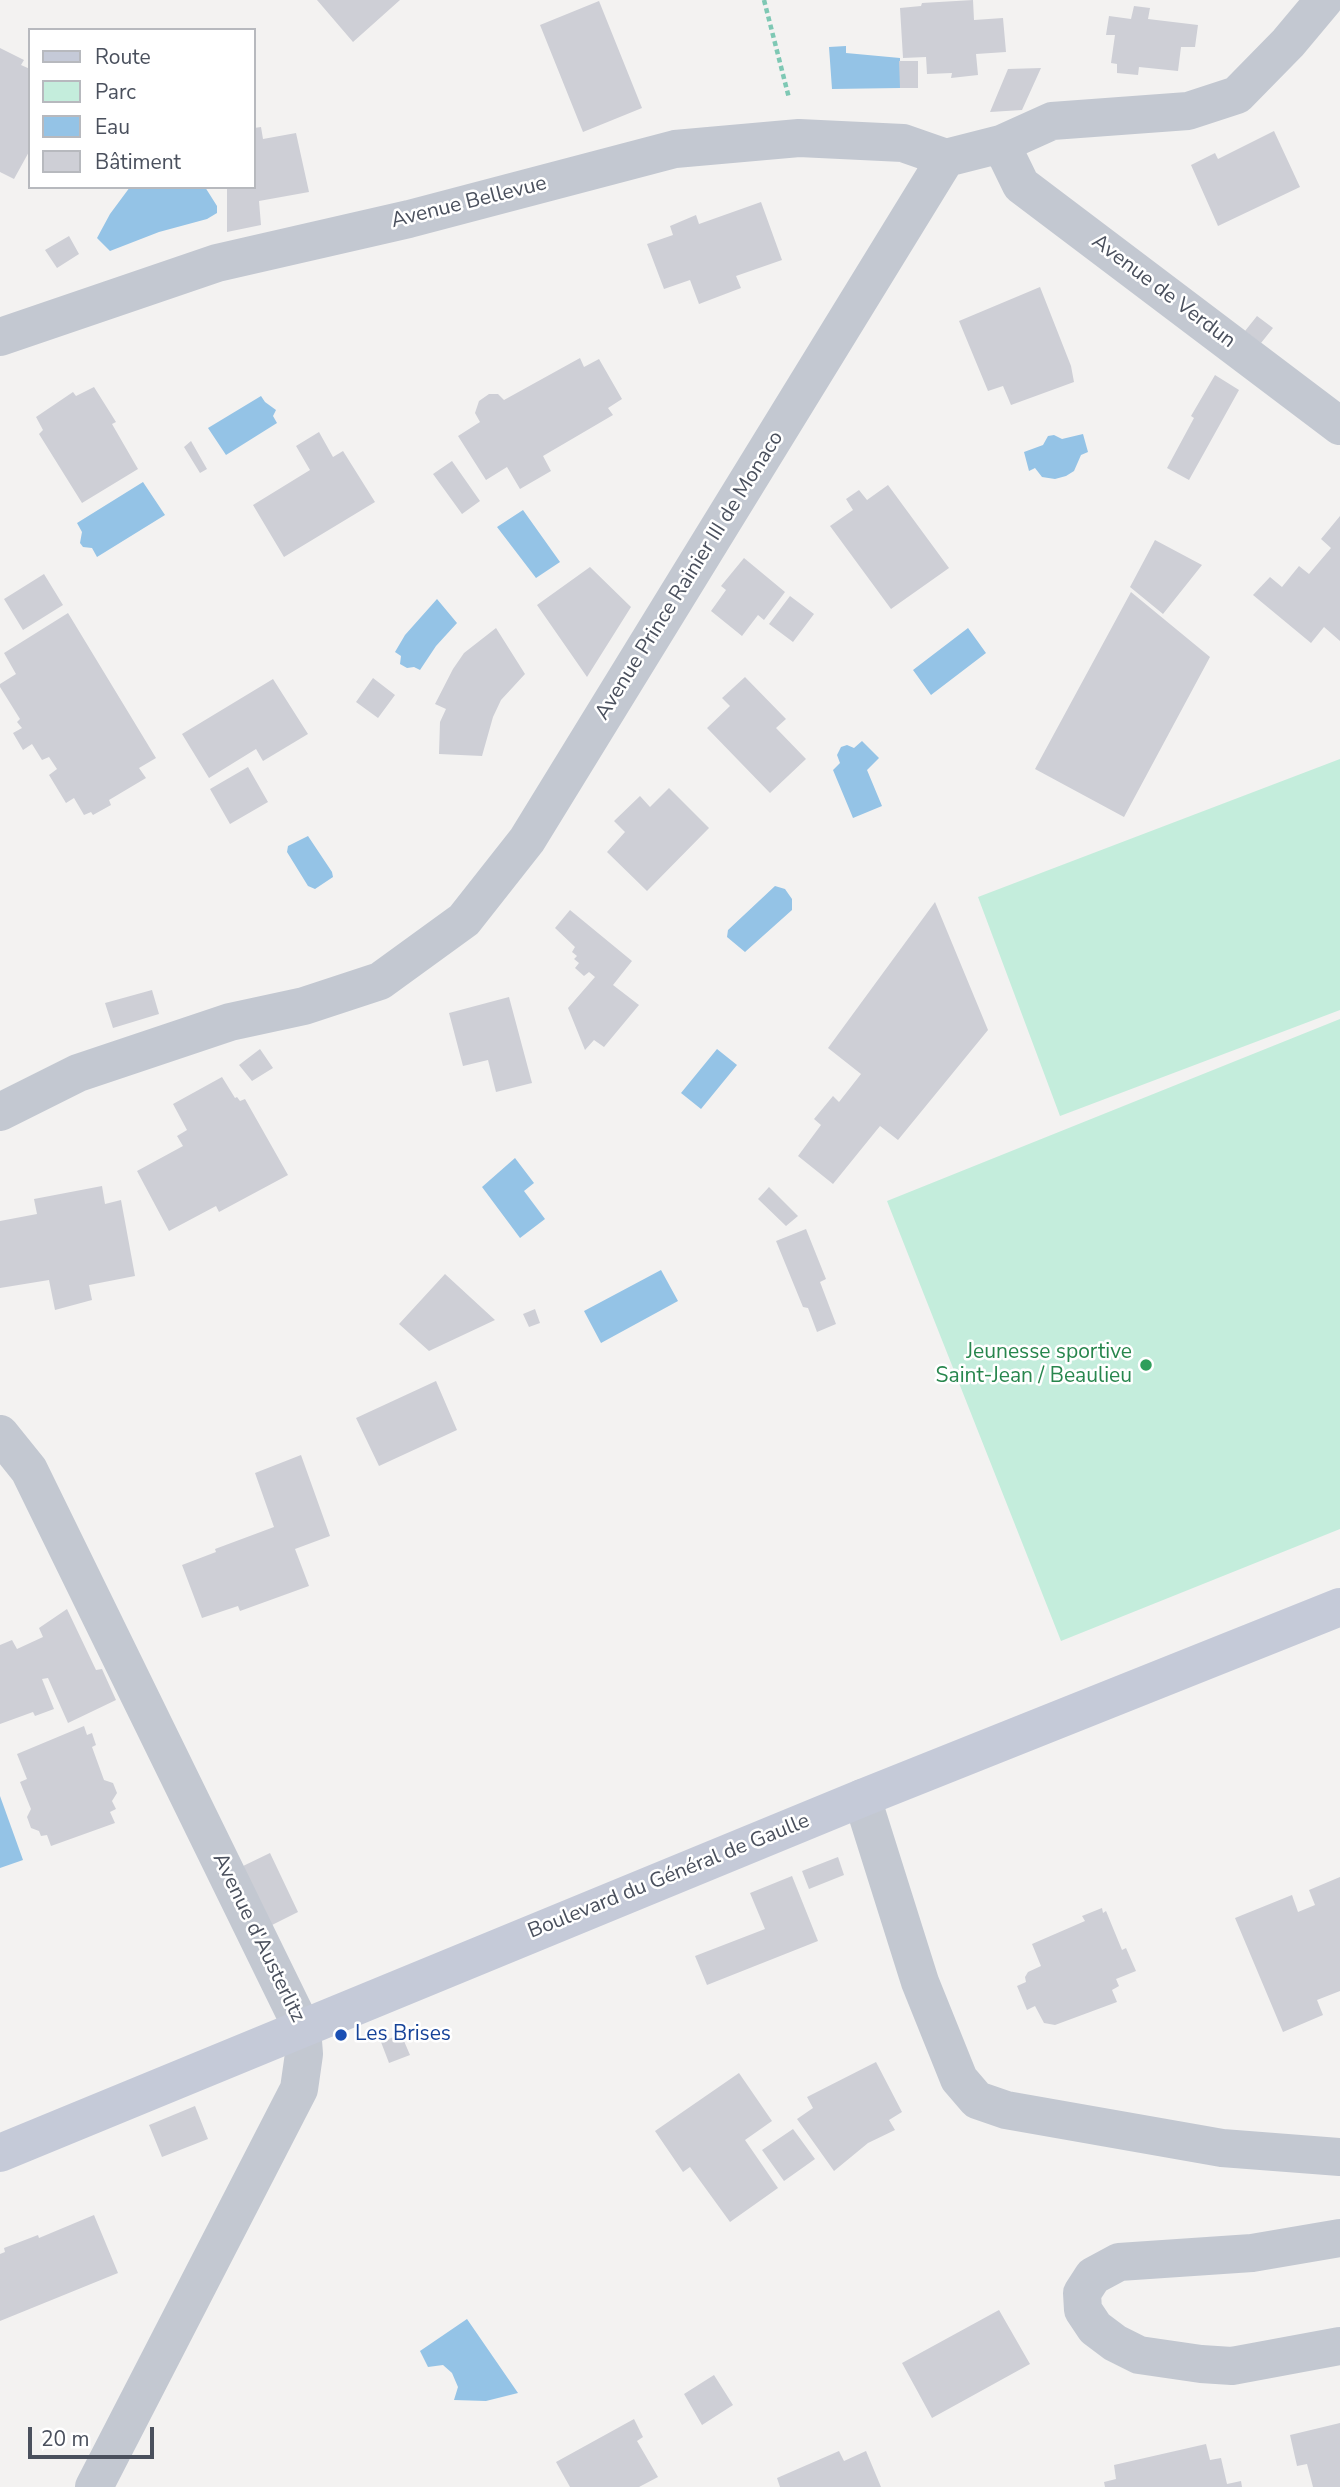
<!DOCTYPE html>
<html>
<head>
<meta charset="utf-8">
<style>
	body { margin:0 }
	#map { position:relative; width:1340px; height:2487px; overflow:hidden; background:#f3f2f1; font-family:"Nunito Sans",sans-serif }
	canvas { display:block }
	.legend { position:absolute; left:28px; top:28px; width:228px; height:161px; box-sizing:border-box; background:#fff; border:2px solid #b7b9be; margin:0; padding:9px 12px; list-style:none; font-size:21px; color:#4a505d }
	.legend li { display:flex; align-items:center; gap:14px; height:35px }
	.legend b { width:35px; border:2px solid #b7b9be }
	.scale { position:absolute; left:28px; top:2427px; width:126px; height:32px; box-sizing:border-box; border:4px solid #4a505d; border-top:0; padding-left:9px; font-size:21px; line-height:24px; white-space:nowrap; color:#4a505d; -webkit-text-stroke:5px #fff; paint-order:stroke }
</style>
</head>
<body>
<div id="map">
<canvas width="1340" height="2487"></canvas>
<ul class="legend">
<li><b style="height:9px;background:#c5cad8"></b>Route</li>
<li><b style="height:19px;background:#c4eddc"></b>Parc</li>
<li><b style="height:19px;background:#94c3e6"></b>Eau</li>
<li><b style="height:19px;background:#cecfd6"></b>Bâtiment</li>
</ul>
<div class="scale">20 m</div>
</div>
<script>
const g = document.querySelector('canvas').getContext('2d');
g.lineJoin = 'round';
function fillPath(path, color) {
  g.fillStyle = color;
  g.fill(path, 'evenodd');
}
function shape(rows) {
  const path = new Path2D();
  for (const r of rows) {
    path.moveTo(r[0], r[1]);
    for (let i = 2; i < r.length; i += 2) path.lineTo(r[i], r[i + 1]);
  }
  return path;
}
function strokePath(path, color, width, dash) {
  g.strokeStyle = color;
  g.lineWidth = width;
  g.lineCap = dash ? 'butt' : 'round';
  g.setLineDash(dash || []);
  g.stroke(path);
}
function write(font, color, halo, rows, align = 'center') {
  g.font = font + ' "Nunito Sans",sans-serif';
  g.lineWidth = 5;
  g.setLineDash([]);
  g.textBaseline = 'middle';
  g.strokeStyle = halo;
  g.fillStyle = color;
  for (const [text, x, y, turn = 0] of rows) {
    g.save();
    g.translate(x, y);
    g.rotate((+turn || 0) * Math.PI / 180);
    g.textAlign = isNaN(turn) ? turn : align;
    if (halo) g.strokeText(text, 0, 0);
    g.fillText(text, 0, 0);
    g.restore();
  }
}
const green = shape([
	[1340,759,1340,1010,1060,1116,978,897],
	[1340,1019,1340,1529,1061,1641,887,1201]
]);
const water = shape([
	[846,46,846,53,900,58,900,88,832,89,829,47],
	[130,187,205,187,217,206,217,213,207,219,159,232,110,251,97,238,110,214],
	[261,396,265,402,276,410,273,416,277,423,226,455,208,428],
	[1083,434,1088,452,1081,455,1074,471,1066,476,1055,479,1042,477,1035,468,1029,471,1024,452,1043,445,1048,436,1054,435,1062,439],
	[143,482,165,515,97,557,92,548,83,547,80,543,82,532,77,523],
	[523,510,560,562,536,578,497,527],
	[437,599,457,623,436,646,420,670,414,667,407,668,400,664,401,656,395,652,405,635],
	[968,628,986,653,931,695,913,670],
	[862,741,879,758,867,770,882,806,853,818,833,770,840,763,837,755,841,747,847,745,854,748],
	[308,836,332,872,333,877,315,889,308,886,287,852,288,846],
	[775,886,785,889,792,899,792,910,745,952,727,937,728,930],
	[717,1049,737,1065,701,1109,681,1093],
	[515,1158,534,1183,524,1191,545,1219,520,1238,482,1187],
	[661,1270,678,1301,601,1343,584,1311],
	[0,1796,23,1860,0,1868],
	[467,2319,518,2393,486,2401,454,2400,458,2387,452,2373,443,2365,428,2367,420,2351]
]);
const building = shape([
	[317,0,400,0,353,42],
	[973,0,974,20,1003,18,1006,52,976,54,978,75,951,78,952,73,927,74,926,57,903,58,900,8,921,6,922,3],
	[599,1,642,108,583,132,540,25],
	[1134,6,1150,8,1148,19,1198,25,1195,47,1181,47,1178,71,1139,67,1138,75,1117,73,1117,64,1111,63,1115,35,1106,35,1109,16,1131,19],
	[0,48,24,60,21,65,30,69,30,150,14,179,0,172],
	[899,61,918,61,918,88,900,88],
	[1041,68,1022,110,990,112,1008,69],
	[261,127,263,139,296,133,309,192,259,201,261,225,227,232,227,187,254,187,254,128],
	[1274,131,1300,187,1218,226,1191,165,1215,153,1218,159],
	[761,202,782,260,736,276,741,288,699,304,690,280,664,289,647,244,673,235,670,226,696,215,699,224],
	[69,236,79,254,57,268,45,250],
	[1040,287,1071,366,1074,382,1011,405,1003,386,988,391,959,321],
	[1257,316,1273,328,1261,343,1245,331],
	[580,358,584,367,599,359,622,399,608,408,613,415,543,456,551,471,520,489,507,467,486,480,458,436,480,422,475,413,479,401,489,394,498,394,504,400],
	[1215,375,1239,390,1189,480,1167,468,1194,418,1191,416],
	[94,387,116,422,112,424,138,469,82,503,39,434,43,430,36,417,73,392,76,396],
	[319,432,333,457,343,451,375,502,284,557,253,505,310,470,296,446],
	[191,441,207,469,200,473,184,447],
	[452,461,480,501,462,514,433,474],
	[888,485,949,568,891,609,830,526,853,510,846,499,859,490,867,500],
	[1340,516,1340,641,1324,627,1311,643,1253,595,1270,577,1282,587,1299,566,1309,574,1331,548,1321,539],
	[1155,540,1202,565,1163,614,1130,587],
	[744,558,785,592,764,620,758,615,742,636,711,611,726,590,721,586],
	[590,567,631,607,587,677,537,605],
	[44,574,63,605,23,630,4,599],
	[1131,592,1210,657,1124,817,1035,769],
	[790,596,814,614,793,642,769,624],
	[68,613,156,758,139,768,146,778,109,800,111,805,93,815,91,812,84,815,74,798,66,803,49,775,57,769,49,757,42,760,32,744,23,750,13,733,22,728,17,722,20,719,0,687,0,684,16,674,4,653],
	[496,628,525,674,501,700,493,717,482,756,439,754,440,722,446,709,435,704,453,669,464,653],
	[745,677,786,719,776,728,806,759,770,793,707,728,730,706,722,698],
	[373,678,395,695,378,718,356,702],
	[273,679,308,734,263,761,256,749,209,778,182,734],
	[248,767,268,802,230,824,210,789],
	[669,788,709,828,647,891,607,852,625,832,614,821,640,796,650,807],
	[935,902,988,1030,898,1140,880,1126,833,1184,798,1156,821,1125,814,1119,833,1096,839,1102,861,1074,828,1048],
	[570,910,632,961,613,985,639,1005,604,1047,594,1040,585,1050,568,1008,595,977,589,972,584,976,575,968,579,963,574,959,577,956,572,952,575,947,555,928],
	[152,990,159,1014,113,1028,105,1003],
	[509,997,532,1083,496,1092,488,1060,463,1066,449,1013],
	[260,1049,273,1068,252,1081,239,1065],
	[222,1077,235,1098,237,1097,240,1101,245,1099,288,1175,219,1212,216,1206,169,1231,137,1171,183,1146,177,1136,187,1130,173,1104],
	[102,1186,105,1204,121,1200,135,1276,89,1285,92,1300,55,1310,49,1280,0,1288,0,1221,37,1214,34,1199],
	[769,1187,798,1216,786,1226,758,1199],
	[806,1229,826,1279,820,1282,836,1324,817,1332,808,1308,803,1307,776,1241],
	[445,1274,495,1320,429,1351,399,1324],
	[535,1309,540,1323,529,1327,523,1314],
	[436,1381,457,1430,379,1466,356,1418],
	[301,1455,330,1536,295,1549,309,1586,240,1611,238,1606,202,1618,182,1565,216,1552,215,1549,274,1527,255,1473],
	[67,1609,96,1670,102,1669,116,1700,68,1723,48,1678,42,1679,54,1709,35,1716,33,1712,0,1724,0,1645,12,1640,17,1649,43,1637,39,1628],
	[84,1726,87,1735,92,1733,96,1745,92,1747,104,1780,113,1783,117,1793,112,1801,116,1809,110,1812,115,1823,51,1846,47,1835,41,1836,39,1831,31,1828,27,1817,31,1809,20,1782,27,1779,17,1754],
	[270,1853,298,1912,270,1926,241,1867],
	[838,1857,844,1875,809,1889,802,1871],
	[792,1876,818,1941,707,1985,695,1956,765,1929,750,1893],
	[1340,1877,1340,1991,1317,2000,1323,2015,1283,2032,1235,1918,1292,1895,1298,1912,1315,1905,1309,1890],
	[1102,1908,1103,1913,1106,1911,1122,1950,1126,1948,1136,1971,1116,1979,1119,1986,1112,1990,1117,2002,1055,2025,1044,2023,1035,2006,1027,2010,1017,1986,1026,1982,1025,1977,1028,1972,1041,1966,1032,1944,1085,1921,1082,1916],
	[401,2034,410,2055,389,2063,381,2042],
	[876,2062,902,2112,889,2120,895,2130,868,2143,834,2171,797,2119,813,2108,807,2097],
	[739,2073,772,2121,745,2140,778,2188,730,2222,690,2167,683,2172,655,2131],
	[195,2106,208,2139,162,2157,149,2125],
	[793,2129,815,2159,784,2181,762,2150],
	[94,2215,118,2273,0,2321,0,2254,5,2252,4,2248,38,2235,39,2238],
	[999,2310,1030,2364,932,2418,902,2363],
	[714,2375,733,2405,702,2425,684,2394],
	[634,2419,643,2437,637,2441,658,2477,639,2487,570,2487,556,2462],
	[1340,2423,1340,2487,1313,2487,1307,2464,1297,2466,1290,2435],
	[1206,2444,1210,2460,1221,2458,1227,2484,1241,2481,1242,2487,1105,2487,1104,2482,1116,2479,1114,2465],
	[839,2451,844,2461,866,2451,881,2487,780,2487,777,2478]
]);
const path = shape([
	[764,0,789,98]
]);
const street = shape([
	[1001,144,1021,185,1340,426],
	[0,337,217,263,409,219,675,149,799,138,903,143,946,158],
	[0,1112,78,1073,230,1022,304,1006,380,981,464,920,527,840,946,158,1001,144,1052,121,1188,111,1237,95,1288,43,1324,0],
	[0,1434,29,1470,302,2028,304,2054,299,2089,94,2487],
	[862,1798,920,1982,959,2079,977,2100,1006,2110,1222,2148,1340,2157],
	[1340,2238,1252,2253,1119,2262,1093,2276,1082,2293,1083,2310,1095,2328,1115,2343,1139,2355,1201,2364,1232,2366,1340,2346]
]);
const secondary = shape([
	[0,2153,862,1798,1340,1607]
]);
const markers = [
	[1146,1365,7,"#2e9e5b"],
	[341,2035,7,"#1a4fb4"]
];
const streetNames = [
	["Avenue Bellevue",469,203,-14],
	["Avenue de Verdun",1163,292,37],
	["Avenue Prince Rainier III de Monaco",690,576,-58],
	["Boulevard du Général de Gaulle",669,1877,-22],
	["Avenue d'Austerlitz",258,1938,64]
];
const leisureNames = [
	["Jeunesse sportive",1132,1353],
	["Saint-Jean / Beaulieu",1132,1377]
];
const transitNames = [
	["Les Brises",355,2035]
];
fillPath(green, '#c4eddc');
fillPath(water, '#94c3e6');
fillPath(building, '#cecfd6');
strokePath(path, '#7ec8b4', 4.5, [5, 3.5]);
strokePath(street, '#c3c8d1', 38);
strokePath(secondary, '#c5cad8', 38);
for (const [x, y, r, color] of markers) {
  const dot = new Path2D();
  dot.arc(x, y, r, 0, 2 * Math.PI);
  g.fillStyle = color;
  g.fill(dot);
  strokePath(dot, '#fff', 2.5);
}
write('21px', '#4a505d', '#fff', streetNames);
write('21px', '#27864d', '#fff', leisureNames, 'right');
write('21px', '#164399', '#fff', transitNames, 'left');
</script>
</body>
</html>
